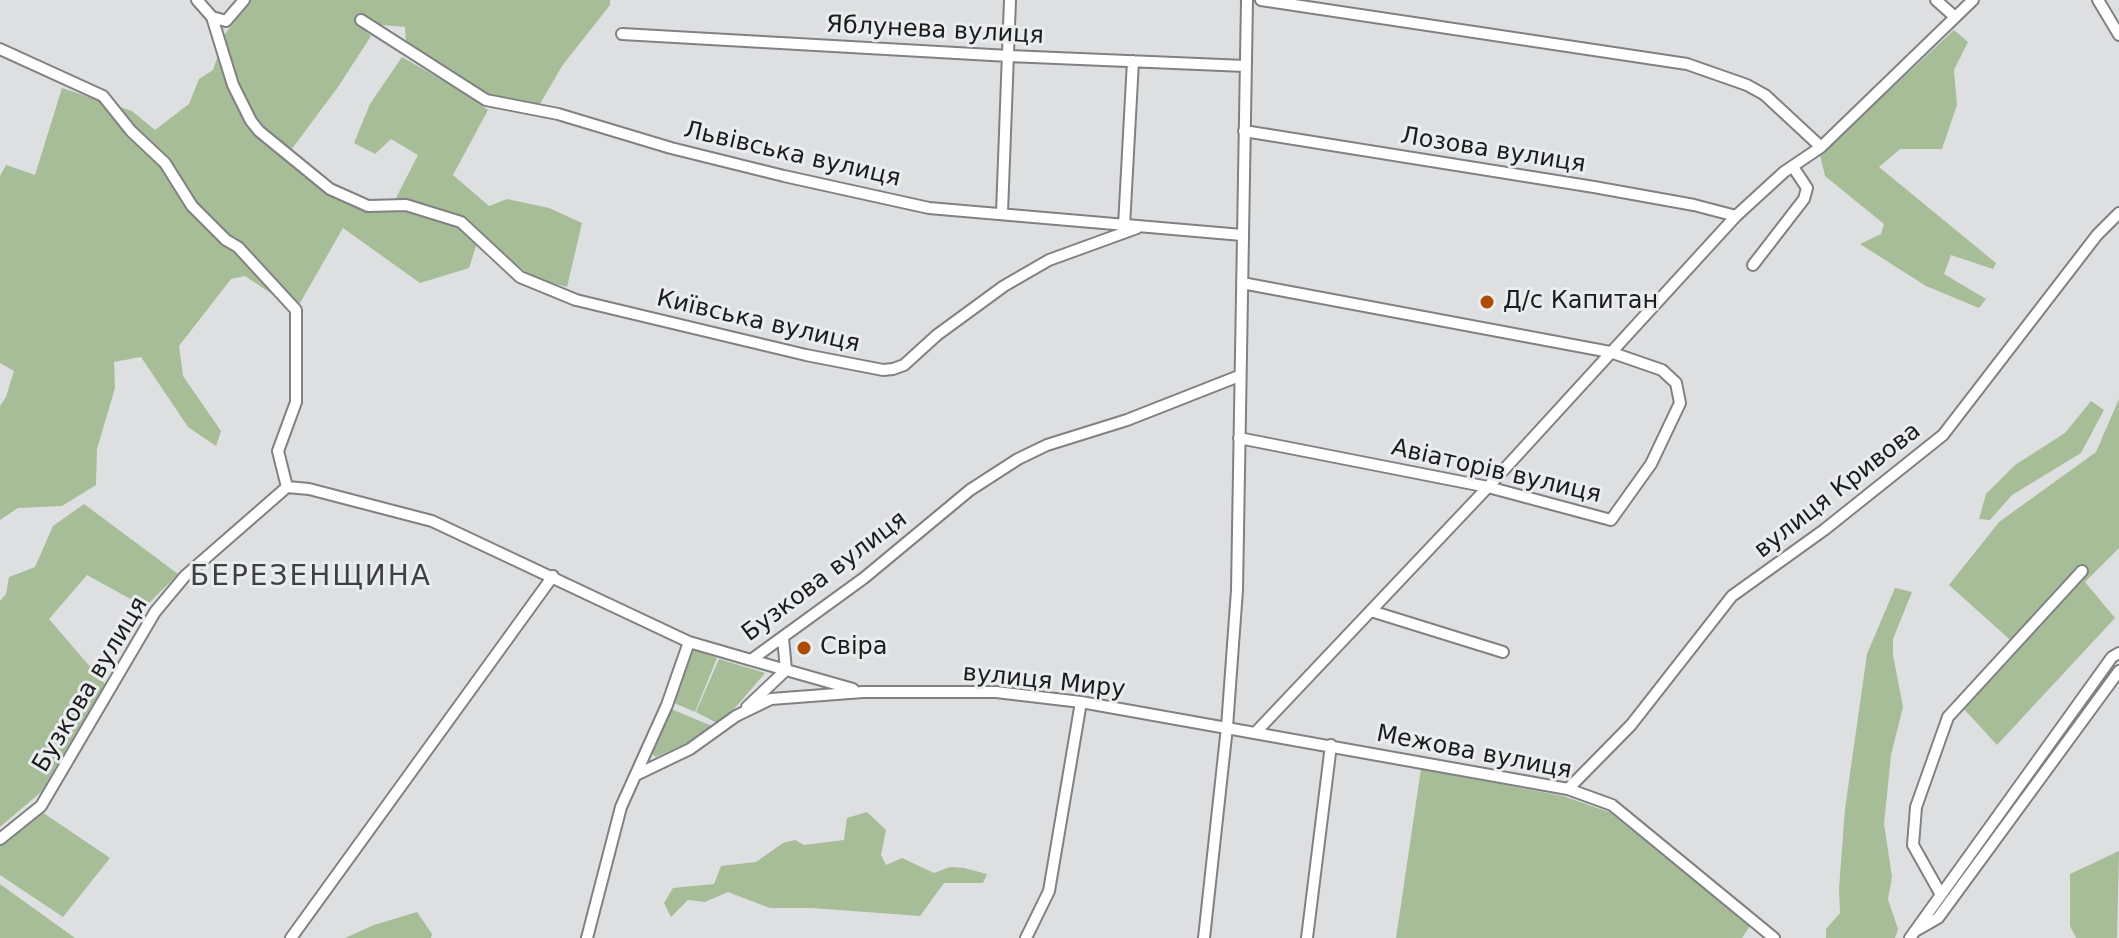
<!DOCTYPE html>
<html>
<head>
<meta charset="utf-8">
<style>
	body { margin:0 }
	canvas { display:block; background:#dddfe1 }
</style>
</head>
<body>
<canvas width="2119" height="938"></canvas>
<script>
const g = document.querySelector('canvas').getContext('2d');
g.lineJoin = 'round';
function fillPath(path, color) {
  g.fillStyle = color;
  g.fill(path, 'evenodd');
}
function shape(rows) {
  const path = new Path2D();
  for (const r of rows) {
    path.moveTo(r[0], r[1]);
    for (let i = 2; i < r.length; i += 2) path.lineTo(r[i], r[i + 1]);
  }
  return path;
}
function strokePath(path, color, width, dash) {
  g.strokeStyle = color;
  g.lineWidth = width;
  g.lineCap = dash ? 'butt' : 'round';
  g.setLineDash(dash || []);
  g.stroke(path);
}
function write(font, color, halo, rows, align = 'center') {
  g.font = font + ' "DejaVu Sans",sans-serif';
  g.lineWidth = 6;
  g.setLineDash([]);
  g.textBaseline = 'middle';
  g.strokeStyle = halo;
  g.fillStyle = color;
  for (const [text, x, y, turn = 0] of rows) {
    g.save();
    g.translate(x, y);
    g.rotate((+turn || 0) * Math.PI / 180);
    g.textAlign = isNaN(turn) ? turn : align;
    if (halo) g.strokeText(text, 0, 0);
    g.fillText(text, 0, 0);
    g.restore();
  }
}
const green = shape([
	[250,0,610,0,610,5,562,66,540,104,488,94,406,43,405,27,358,23,371,36,338,87,285,158,325,190,375,211,396,198,418,155,391,139,375,154,354,143,370,104,402,57,454,87,488,110,453,175,489,206,507,199,549,208,582,223,567,287,534,278,479,237,469,268,420,283,343,228,296,310,245,276,231,279,179,346,183,376,221,431,216,446,188,427,141,357,114,362,115,388,97,449,96,485,62,506,18,508,0,520,0,406,6,397,14,371,0,363,0,176,6,165,35,175,62,88,132,111,155,130,189,104,199,79,213,70,225,34],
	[1954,30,1968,42,1954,70,1957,105,1942,149,1900,149,1879,167,1996,263,1993,269,1951,255,1944,274,1986,299,1979,308,1926,286,1860,244,1881,234,1884,224,1825,176,1820,155],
	[2119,399,2119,548,2085,582,2115,618,1997,745,1963,708,2017,646,1949,585,1999,522,2096,452],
	[2091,401,2104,410,2081,453,2012,495,1990,520,1979,519,1986,494,2015,465,2065,433],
	[84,504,178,574,145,607,87,575,49,619,105,684,41,792,0,827,0,601,6,594,9,577,35,567,53,526],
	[1895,588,1912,592,1893,639,1893,655,1903,707,1891,755,1884,824,1892,877,1888,899,1898,929,1895,938,1826,938,1826,929,1840,913,1839,889,1845,809,1867,654],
	[694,649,717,658,695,712,672,702],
	[719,659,765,673,735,708,717,723,696,712],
	[671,709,712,726,698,738,656,757,651,753],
	[1421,769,1563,796,1609,812,1750,926,1742,938,1396,938],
	[42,812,110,858,63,917,0,875,0,843],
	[867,812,886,830,881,855,886,865,902,858,934,873,950,867,964,868,987,874,983,883,944,883,920,916,812,908,770,908,728,892,705,902,688,900,671,917,664,903,673,888,714,884,721,866,756,862,783,843,795,840,804,845,844,840,847,818],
	[2119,851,2117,938,2076,938,2070,926,2070,874],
	[0,884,75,938,0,938],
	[417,912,432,934,431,938,345,938,374,925]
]);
const minor = shape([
	[197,0,212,17,226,21,244,0],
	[1261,0,1687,64,1747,85,1765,95,1821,147],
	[1936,0,1955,17],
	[2098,0,2119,35],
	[212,17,233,85,251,121,259,131,330,189,368,206,406,205,461,222,520,277,576,300,806,355,883,370,893,369,904,365,937,335,1004,286,1049,260,1137,228],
	[361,20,486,100,558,114,671,148,784,176,929,208,1242,235],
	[622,34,1009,56,1245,66],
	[0,49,103,96,131,131,165,163,192,206,226,240,238,247,296,310,296,402,278,451,287,487],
	[1244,131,1594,187,1694,205,1736,216],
	[1002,213,1010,0],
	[1124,226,1133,61],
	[1753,265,1804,199,1807,188,1793,167],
	[1239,438,1488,487,1611,520,1651,464,1680,403,1676,383,1662,370,1610,352,1242,283],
	[1371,611,1503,652],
	[751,660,853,689],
	[747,707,786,670,783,638],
	[1256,732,1488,487,1736,216,1784,172,1821,147,1973,0],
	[636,775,690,749,736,716,771,699,863,692,996,692,1081,702,1568,789,1612,805,1774,938],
	[1568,789,1631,725,1732,596,1824,530,1943,435,2097,235,2119,213],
	[0,839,41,806,155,612,185,576,287,487,309,489,432,521,689,642,751,660,864,578,970,490,1018,459,1047,445,1127,420,1239,376],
	[1940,893,1913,845,1916,807,1948,717,2082,571],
	[1917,930,1938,918,2119,671],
	[291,938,553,576],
	[587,938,621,807,667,705,689,642],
	[1026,938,1049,891,1081,702],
	[1204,938,1227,727,1237,590,1247,0],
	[1307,938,1331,745],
	[1910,938,2112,657,2119,653]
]);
const markers = [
	[1487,302,8,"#ad4d05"],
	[804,648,8,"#ad4d05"]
];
const streetNames = [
	["Яблунева вулиця",935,31,3],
	["Лозова вулиця",1493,151,9],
	["Львівська вулиця",792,155,13],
	["Київська вулиця",758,322,13],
	["Авіаторів вулиця",1496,472,13],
	["вулиця Кривова",1838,491,-38],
	["Бузкова вулиця",825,577,-37],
	["вулиця Миру",1044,682,6],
	["Бузкова вулиця",91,685,-59],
	["Межова вулиця",1474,753,11]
];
const poiNames = [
	["Д/с Капитан",1503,302],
	["Свіра",820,648]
];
const quarterNames = [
	["БЕРЕЗЕНЩИНА",311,578]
];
fillPath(green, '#a6bd98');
strokePath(minor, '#808183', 14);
strokePath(minor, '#fff', 10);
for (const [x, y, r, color] of markers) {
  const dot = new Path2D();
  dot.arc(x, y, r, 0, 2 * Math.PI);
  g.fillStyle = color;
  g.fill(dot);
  strokePath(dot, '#eaecee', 3);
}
write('24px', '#1b1c1d', '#eaecee', streetNames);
write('24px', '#1b1c1d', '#eaecee', poiNames, 'left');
g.letterSpacing = '2px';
write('28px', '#3f4042', '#eaecee', quarterNames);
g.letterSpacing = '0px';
</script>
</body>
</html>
